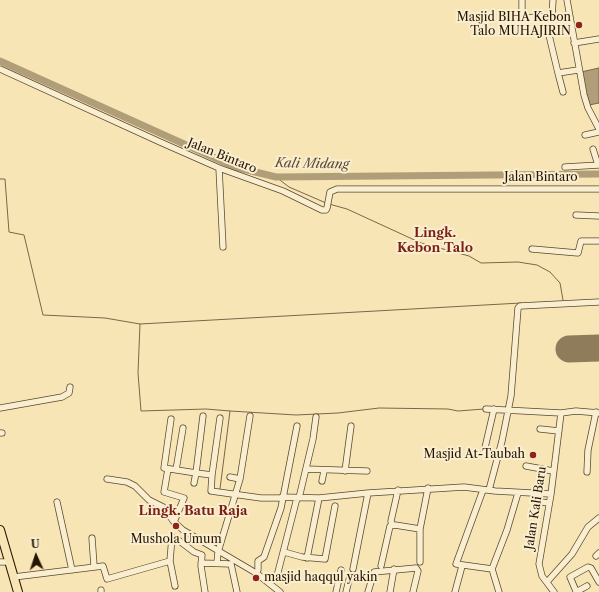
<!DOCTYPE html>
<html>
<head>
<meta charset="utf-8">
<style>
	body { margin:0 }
	#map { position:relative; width:599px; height:592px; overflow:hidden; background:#f8e5b6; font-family:"Libre Caslon Text",serif }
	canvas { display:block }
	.north { position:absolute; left:16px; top:536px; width:40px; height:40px; -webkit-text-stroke:3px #faeed0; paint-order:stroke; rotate:357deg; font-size:11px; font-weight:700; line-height:16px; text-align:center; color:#251400 }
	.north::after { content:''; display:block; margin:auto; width:14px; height:18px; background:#251400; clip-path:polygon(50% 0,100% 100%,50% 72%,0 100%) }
</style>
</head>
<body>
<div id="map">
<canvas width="599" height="592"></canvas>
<div class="north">U</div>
</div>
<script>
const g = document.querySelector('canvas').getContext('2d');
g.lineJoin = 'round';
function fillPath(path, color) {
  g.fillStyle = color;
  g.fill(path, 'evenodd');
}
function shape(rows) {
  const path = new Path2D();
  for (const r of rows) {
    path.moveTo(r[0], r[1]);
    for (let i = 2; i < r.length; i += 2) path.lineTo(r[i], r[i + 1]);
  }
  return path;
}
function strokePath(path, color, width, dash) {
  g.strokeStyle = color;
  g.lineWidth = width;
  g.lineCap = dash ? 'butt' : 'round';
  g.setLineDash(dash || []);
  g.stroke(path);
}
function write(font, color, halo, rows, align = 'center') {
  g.font = font + ' "Libre Caslon Text",serif';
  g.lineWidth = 4;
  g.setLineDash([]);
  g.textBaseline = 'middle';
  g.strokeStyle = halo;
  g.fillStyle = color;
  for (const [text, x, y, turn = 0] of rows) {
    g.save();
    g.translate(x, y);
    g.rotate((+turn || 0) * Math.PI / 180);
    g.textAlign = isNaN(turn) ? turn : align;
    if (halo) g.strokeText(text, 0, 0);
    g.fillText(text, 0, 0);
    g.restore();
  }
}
const water = shape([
	[599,68,599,103,589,105,581,72,599,68]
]);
const stream = shape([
	[276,177,289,187,326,203],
	[0,179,5,179,9,232,24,235,43,315,105,318,140,324,521,303],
	[329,204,347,209,421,243,469,256,481,263,518,262,537,265,550,272,560,283,563,300],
	[140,324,138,373,141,411,206,409,230,411,220,489],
	[230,411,296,415,338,413,379,408,448,409,458,411,484,409]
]);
const river = shape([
	[0,61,235,167,276,177,599,174]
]);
const runway = shape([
	[569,349,599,348]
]);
const minor = shape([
	[522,0,522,16,524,18,552,16,553,0],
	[567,0,584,95,588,108,599,129],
	[549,35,558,73],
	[574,43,599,39],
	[0,69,160,142,219,168,283,191,322,210,326,210,327,208,330,192,337,189,599,189],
	[563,92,558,73,578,70],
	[585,135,599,132],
	[593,149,598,165],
	[565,167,599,165],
	[219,168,223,247],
	[576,215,599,216],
	[532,249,578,253,581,241,599,241],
	[0,408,62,397,69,393,70,387],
	[486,409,561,413],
	[203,416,196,473,212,475,211,491,261,498,282,498],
	[171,419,164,468,196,473,194,483],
	[540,429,559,431],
	[0,433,2,433],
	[484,452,494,409],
	[526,466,553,471],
	[168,469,164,492,184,498,174,522],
	[306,469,367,471],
	[176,470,183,428],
	[345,471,351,426],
	[587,472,588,450,596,412],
	[212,475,220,418],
	[230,477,240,479],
	[107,479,127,482,135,486,149,500,163,507,174,522,183,530,256,573,280,592],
	[322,481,324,471],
	[483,490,456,564,492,569],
	[489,490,502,441,511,396,518,308,520,306,599,302],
	[282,497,319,498,368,493],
	[299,498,313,439,316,417],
	[534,501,549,503],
	[57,502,72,570],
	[392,525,391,521,398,490],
	[420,529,420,562],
	[92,538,94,566],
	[177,539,194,552,202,555,201,566,205,592],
	[284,552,302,557,325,559,335,506],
	[596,556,599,553],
	[307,558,319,498],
	[170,561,172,537],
	[0,562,9,562],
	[201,563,231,564,237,592],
	[217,563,218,552,240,479,250,416],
	[381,566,390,526,395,525,420,529,428,488],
	[353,569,368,493,464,487,495,491,551,494],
	[256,573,258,570,258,561,264,557,281,508,297,426],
	[14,577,103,566,107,579,170,561,175,586],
	[547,582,572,554,588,527,599,518],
	[270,583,272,578,277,576,297,498],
	[101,590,101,592],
	[576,591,570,577,588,567,591,568,599,582],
	[336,592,341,570],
	[346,592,350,576],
	[368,592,374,572,416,568,418,571,413,592],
	[390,592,394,569],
	[455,592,462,566],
	[499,592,492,569,507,530,518,493],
	[554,592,542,576,539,564,551,494,561,413,576,411,599,413],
	[576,592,587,586]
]);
const highway = shape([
	[0,530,18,592]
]);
const markers = [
	[579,25,4,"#8f2418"],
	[533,455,4,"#8f2418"],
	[176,526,4,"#8f2418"],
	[256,578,4,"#8f2418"]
];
const poiNames = [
	["Masjid BIHA Kebon",571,18],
	["Talo MUHAJIRIN",571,32],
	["Masjid At-Taubah",525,455],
	["Mushola Umum",176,540,"center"],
	["masjid haqqul yakin",264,578,"left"]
];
const streetNames = [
	["Jalan Bintaro",222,156,22],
	["Jalan Bintaro",541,178],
	["Jalan Kali Baru",536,508,-81]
];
const waterNames = [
	["Kali Midang",312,164,1]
];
const neighbourhoodNames = [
	["Lingk.",435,233],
	["Kebon Talo",435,248],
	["Lingk. Batu Raja",193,511]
];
fillPath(water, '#b09e78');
strokePath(water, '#786748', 1);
strokePath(stream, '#786748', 1);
strokePath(river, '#b09e78', 7);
strokePath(runway, '#8e7c5b', 27);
strokePath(minor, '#5a482e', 7);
strokePath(highway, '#251400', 10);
strokePath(minor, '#faeed0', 5.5);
strokePath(highway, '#f8e5b6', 8);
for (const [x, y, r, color] of markers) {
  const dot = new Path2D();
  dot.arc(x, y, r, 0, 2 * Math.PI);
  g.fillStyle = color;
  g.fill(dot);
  strokePath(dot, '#faeed0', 1.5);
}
write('12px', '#251400', '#faeed0', poiNames, 'right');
write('12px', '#251400', '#faeed0', streetNames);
write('italic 13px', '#5d4b30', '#faeed0', waterNames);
write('bold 13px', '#7a1f14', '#faeed0', neighbourhoodNames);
</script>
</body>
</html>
